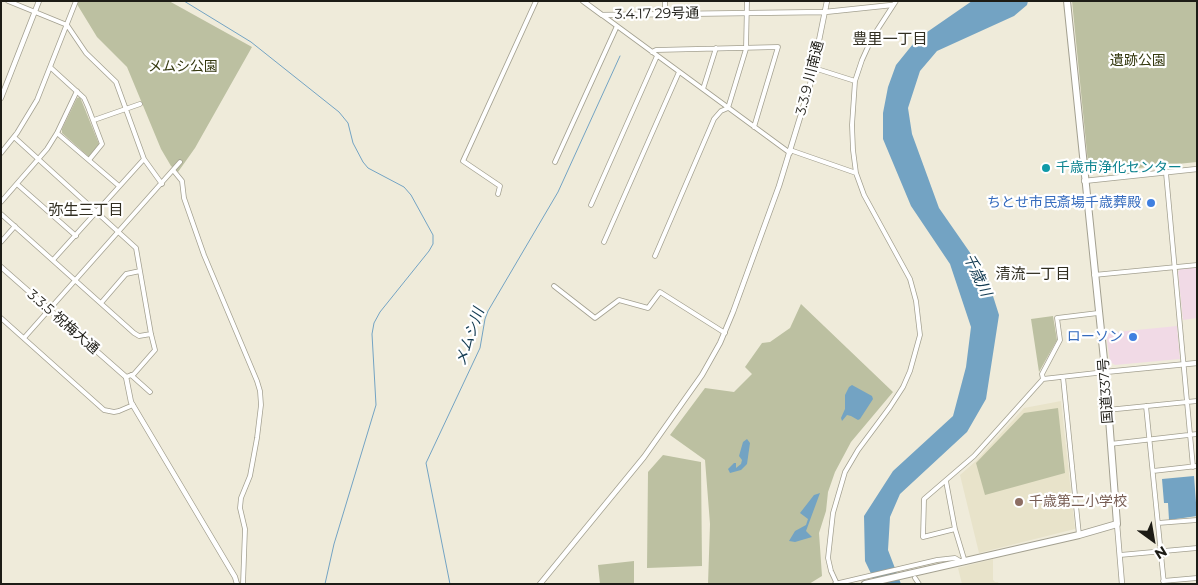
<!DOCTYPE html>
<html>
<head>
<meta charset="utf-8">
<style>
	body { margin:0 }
	#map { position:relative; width:1198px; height:585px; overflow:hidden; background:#efebda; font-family:Montserrat,sans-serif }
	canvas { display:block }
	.frame { position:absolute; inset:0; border:2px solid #1d1c16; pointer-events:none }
	.north { position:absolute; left:1128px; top:515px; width:50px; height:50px; -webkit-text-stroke:4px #fff; paint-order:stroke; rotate:148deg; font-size:14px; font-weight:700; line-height:20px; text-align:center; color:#1d1c16 }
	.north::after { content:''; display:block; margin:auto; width:18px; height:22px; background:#1d1c16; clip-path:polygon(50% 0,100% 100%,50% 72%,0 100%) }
</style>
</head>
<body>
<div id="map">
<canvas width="1198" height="585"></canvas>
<div class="frame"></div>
<div class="north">N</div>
</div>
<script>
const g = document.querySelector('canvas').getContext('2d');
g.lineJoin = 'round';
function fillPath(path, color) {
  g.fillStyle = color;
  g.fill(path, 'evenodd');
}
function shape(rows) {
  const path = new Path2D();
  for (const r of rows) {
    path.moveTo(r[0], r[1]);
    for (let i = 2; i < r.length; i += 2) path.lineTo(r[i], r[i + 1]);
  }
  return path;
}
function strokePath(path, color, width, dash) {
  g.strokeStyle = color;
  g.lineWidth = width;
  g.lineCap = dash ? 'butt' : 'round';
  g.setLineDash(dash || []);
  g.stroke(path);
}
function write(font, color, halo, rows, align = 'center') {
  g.font = font + ' Montserrat,"Noto Sans JP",sans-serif';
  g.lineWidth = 4.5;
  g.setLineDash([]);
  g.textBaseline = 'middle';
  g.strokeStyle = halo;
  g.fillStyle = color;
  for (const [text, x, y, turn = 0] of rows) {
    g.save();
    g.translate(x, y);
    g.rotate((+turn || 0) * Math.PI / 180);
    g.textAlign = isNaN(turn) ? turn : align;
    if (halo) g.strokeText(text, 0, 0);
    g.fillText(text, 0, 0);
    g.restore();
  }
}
const commercial = shape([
	[1197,267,1197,318,1183,320,1178,272,1180,269],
	[1177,326,1180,359,1115,365,1110,362,1106,333]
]);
const built = shape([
	[1061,401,1075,529,979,553,960,475,976,461,1024,408],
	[993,559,993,580,995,582,998,582,999,584,962,584,958,568]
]);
const green = shape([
	[75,1,169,1,252,47,195,148,178,172,171,166,161,149,127,67,97,37],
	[1072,1,1197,1,1197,162,1089,173],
	[80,97,99,144,89,157,62,133,62,129,77,98],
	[801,304,893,392,851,442,835,472,828,492,826,511,819,533,822,576,809,584,708,584,710,524,705,460,670,435,705,388,734,392,752,374,745,367,762,343,770,342,790,328],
	[1053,316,1057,340,1039,372,1031,319],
	[1058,408,1065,473,985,495,976,463,1024,413],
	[663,455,701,462,702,566,647,568,648,472],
	[634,561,634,584,600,584,598,565]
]);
const water = shape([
	[972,1,1028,1,1027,5,1014,16,937,51,920,71,908,108,912,134,939,208,987,277,999,315,986,399,967,432,900,494,890,517,888,550,901,584,876,584,865,561,864,516,893,471,953,416,966,367,971,327,950,264,911,206,883,139,883,113,888,87,896,65,917,39],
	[852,385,872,396,873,399,860,419,858,420,851,416,847,415,842,421,841,418,845,409,845,395,849,387],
	[747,439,750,443,747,464,741,470,730,473,728,469,734,463,736,463,736,468,741,464,742,460,739,456,743,442],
	[1194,476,1197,516,1169,520,1168,503,1164,503,1162,479],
	[820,493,806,531,812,537,795,542,789,541,795,531,806,525,808,519,800,513,814,495]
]);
const stream = shape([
	[184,1,251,42,339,112,348,123,353,143,363,162,368,168,404,187,411,195,433,235,433,244,429,251,380,312,374,323,372,334,376,405,334,544,325,584],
	[450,584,426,463,480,348,485,319,488,311,558,192,620,56]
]);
const minor = shape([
	[8,1,67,25,86,53,116,82,144,159,162,184],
	[665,1,665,14],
	[602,15,790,153],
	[652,52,656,50,778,47,754,127],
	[50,67,84,98,88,107,102,144,89,160],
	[814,68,855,81],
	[703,89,716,48],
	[94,120,140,104],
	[57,133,119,186],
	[14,137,136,248,151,334,155,350,134,374,126,377],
	[790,150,856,173],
	[1,153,17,133,37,100,76,1],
	[555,162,617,26],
	[173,170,182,181,184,198,204,255,257,381,260,391,261,405,257,438,250,476,241,498,240,508,245,529,243,584],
	[1166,173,1193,467],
	[17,184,76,236],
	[498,194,500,186,463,161,536,1],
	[1,202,47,149,57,133,77,91],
	[591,205,657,56],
	[1,214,134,333,139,336,151,334],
	[1,242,15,226],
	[604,242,679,72],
	[655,256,714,119,721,111,728,108,746,49,747,1],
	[53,260,144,159],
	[1094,275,1197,265],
	[554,286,595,318,619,300,648,308,660,292,725,333],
	[101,303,126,274,140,271],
	[1,318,104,410,114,412,119,411,133,405],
	[24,338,180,162],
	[131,375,150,392],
	[1063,377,1079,535],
	[1043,379,1042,374,1060,340,1057,318,1098,313],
	[1146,406,1164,584],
	[1107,410,1197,401],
	[1110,444,1197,434],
	[1153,471,1197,466],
	[946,481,955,529,965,562],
	[1158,523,1197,520],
	[955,529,923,537,924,499,974,456,1043,379,1105,372],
	[1120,555,1197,548],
	[915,578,919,584],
	[1163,581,1197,578],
	[835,584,937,560,955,558,960,561],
	[837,584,831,571,828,558,833,513,845,472,858,450,890,407,903,387,910,371,920,335,916,301,910,279,864,195,856,173,853,150,852,125,855,81,862,60,872,38,896,1]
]);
const tertiary = shape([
	[583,1,602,15,825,12,892,5],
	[1,98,39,1],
	[1084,181,1197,169],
	[1,267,126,377,131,402,235,577,237,584],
	[1105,372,1197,363],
	[1117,524,1122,584],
	[540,584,644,457,702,375,720,343,733,312,779,186,810,85,827,1]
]);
const trunk = shape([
	[865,584,1079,535,1117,524,1106,379,1067,1]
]);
const markers = [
	[1046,168,5,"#0f9aa8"],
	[1151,203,5,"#3f7fe0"],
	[1133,337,5,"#3f7fe0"],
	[1019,502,5,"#8d6e63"]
];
const streetNames = [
	["3.4.17 29号通",657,14,-1],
	["3.3.9 川南通",810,78,-76],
	["3.3.5 祝梅大通",63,322,41],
	["国道337号",1106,391,-94]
];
const parkNames = [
	["遺跡公園",1138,61],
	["メムシ公園",183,67]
];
const cultureNames = [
	["千歳市浄化センター",1056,168]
];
const shopNames = [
	["ちとせ市民斎場千歳葬殿",1141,203],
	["ローソン",1123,337]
];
const educationNames = [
	["千歳第二小学校",1029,502]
];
const neighbourhoodNames = [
	["豊里一丁目",890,40],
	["弥生三丁目",86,211],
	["清流一丁目",1033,275]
];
const waterNames = [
	["千歳川",977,275,65],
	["メムシ川",470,337,-71]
];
fillPath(commercial, '#f1dae6');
fillPath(built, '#e8e3ca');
fillPath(green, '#bcc0a1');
fillPath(water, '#73a3c3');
strokePath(stream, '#73a3c3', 1);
strokePath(minor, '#a3a090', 5.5);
strokePath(tertiary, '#a3a090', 6);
strokePath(trunk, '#a3a090', 8);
strokePath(minor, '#fff', 4);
strokePath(tertiary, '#fff', 4.5);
strokePath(trunk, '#fff', 6);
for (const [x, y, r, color] of markers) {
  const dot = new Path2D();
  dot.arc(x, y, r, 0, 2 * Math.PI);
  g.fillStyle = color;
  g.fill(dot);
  strokePath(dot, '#fff', 2);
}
write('14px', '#1d1c16', '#fff', streetNames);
write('14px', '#353910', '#fff', parkNames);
write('14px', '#0d838f', '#fff', cultureNames, 'left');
write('14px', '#366cbe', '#fff', shopNames, 'right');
write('14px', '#785e54', '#fff', educationNames, 'left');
write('15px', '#312e21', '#fff', neighbourhoodNames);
write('italic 15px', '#133b52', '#fff', waterNames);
</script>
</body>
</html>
